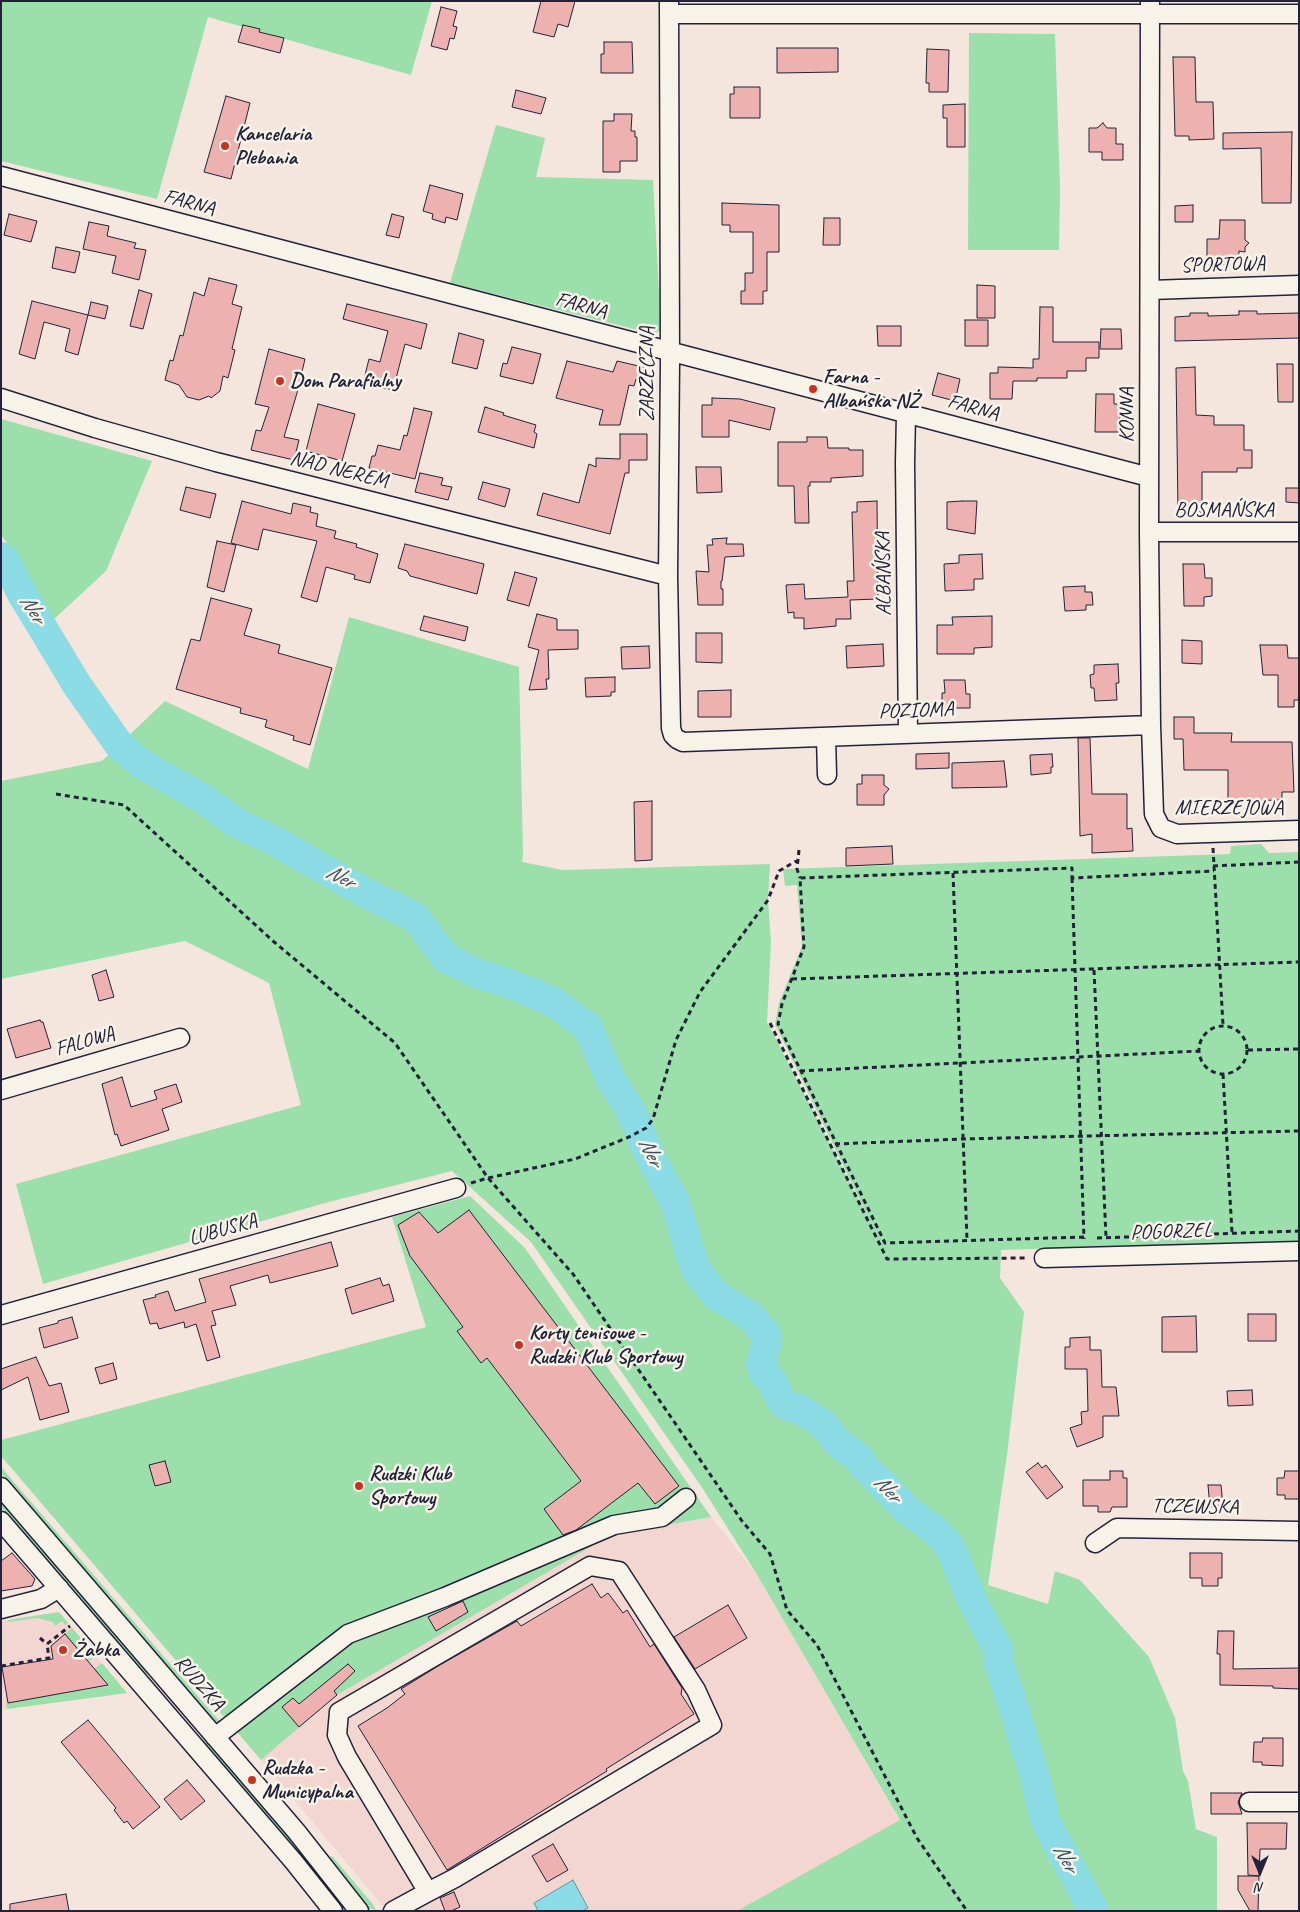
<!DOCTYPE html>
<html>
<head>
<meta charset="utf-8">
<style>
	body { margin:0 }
	#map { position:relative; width:1300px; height:1912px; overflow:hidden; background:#f5e6dd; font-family:Caveat,sans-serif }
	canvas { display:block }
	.frame { position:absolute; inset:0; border:2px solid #22223b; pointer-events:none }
	.north { position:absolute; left:1235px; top:1847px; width:50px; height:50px; -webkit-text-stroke:4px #f7f3e8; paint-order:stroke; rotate:180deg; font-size:14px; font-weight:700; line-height:20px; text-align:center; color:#22223b }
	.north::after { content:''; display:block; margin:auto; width:18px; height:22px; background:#22223b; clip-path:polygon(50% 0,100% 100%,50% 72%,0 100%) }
</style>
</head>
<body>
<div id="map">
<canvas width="1300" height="1912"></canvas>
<div class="frame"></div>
<div class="north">N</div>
</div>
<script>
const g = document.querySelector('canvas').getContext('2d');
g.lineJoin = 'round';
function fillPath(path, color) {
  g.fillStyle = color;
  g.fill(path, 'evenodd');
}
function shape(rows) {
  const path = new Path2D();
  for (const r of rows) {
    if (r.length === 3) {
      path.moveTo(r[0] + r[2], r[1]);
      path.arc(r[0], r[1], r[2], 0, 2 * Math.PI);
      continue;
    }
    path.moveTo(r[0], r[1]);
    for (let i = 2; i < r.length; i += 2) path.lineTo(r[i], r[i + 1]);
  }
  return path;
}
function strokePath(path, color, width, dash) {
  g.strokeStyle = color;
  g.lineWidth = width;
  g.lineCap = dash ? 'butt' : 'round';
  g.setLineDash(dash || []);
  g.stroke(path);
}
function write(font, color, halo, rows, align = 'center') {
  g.font = font + ' Caveat,sans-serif';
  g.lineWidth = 5;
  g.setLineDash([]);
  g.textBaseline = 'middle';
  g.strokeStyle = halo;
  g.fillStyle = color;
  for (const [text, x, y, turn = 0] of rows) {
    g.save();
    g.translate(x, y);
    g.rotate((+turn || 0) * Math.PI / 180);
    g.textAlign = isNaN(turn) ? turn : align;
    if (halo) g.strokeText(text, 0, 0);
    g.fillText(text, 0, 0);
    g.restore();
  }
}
const built = shape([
	[711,1517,756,1573,900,1821,737,1911,387,1911,261,1760,337,1695,611,1535],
	[59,1612,127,1693,1,1710,1,1621]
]);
const green = shape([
	[1,1,432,1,411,75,208,17,157,199,1,161],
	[969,33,1055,34,1060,187,1059,250,968,250],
	[496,125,545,138,536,177,653,180,661,330,654,334,450,283],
	[1,419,152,461,106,571,51,622,15,553,1,535],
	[349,617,519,667,523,855,522,862,563,870,770,864,768,900,771,942,767,1022,873,1227,775,1024,779,1003,802,946,797,885,785,886,783,869,1230,854,1231,846,1261,844,1269,853,1299,852,1299,1241,1001,1250,1000,1278,1024,1312,1007,1455,988,1585,1048,1604,1055,1571,1080,1580,1149,1657,1175,1718,1183,1771,1188,1781,1196,1829,1217,1837,1217,1911,737,1911,900,1820,756,1573,701,1486,531,1242,452,1171,325,1203,43,1284,16,1184,301,1105,269,983,185,941,1,979,1,781,102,761,165,701,308,769],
	[470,1196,525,1248,711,1517,611,1535,337,1695,261,1760,1,1456,1,1440,426,1327,392,1217],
	[1,1467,221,1723,215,1723,1,1473],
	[1,1501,148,1672,145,1675,1,1507],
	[59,1612,68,1623,65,1625,62,1621,55,1626,53,1622,38,1618,9,1622,8,1620],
	[72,1628,96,1655,88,1662,65,1634],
	[102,1663,127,1693,7,1709,6,1703,108,1686,94,1669],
	[205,1740,307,1859,304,1862,202,1742],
	[332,1856,372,1903,376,1910,369,1908,330,1857]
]);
const water = shape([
	[573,1880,588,1908,582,1911,538,1911,534,1903,573,1880]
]);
const river = shape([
	[1,557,6,562,21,592,77,685,120,746,142,764,202,798,235,822,275,841,364,892,415,917,446,958,479,974,511,984,553,1002,588,1027,611,1080,630,1109,651,1158,675,1202,696,1270,717,1296,750,1316,766,1334,767,1341,761,1364,764,1373,772,1381,781,1400,787,1406,800,1409,823,1424,839,1444,858,1457,865,1467,908,1511,936,1531,950,1546,972,1600,998,1649,999,1664,1009,1692,1034,1773,1046,1822,1094,1911]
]);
const building = shape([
	[541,1,575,1,568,27,558,24,554,37,533,32,541,1],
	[441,7,457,11,453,26,457,27,454,39,450,38,447,50,431,46,441,7],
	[243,25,260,29,259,32,284,38,280,53,238,42,243,25],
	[604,42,632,42,633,73,601,73,601,54,604,54,604,42],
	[777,48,838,48,838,72,777,73,777,48],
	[927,49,949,50,948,92,929,92,929,83,926,83,927,49],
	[1173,57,1195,57,1196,102,1213,102,1214,139,1189,140,1189,136,1175,136,1173,57],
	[734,87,760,87,760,118,730,118,730,94,734,94,734,87],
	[516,90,546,98,541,114,512,107,516,90],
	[226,96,250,103,231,179,204,172,226,96],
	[965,104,965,147,947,147,947,118,943,118,943,105,965,104],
	[614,114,632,114,631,131,635,131,635,137,637,137,637,161,620,161,620,172,603,172,603,121,614,121,614,114],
	[1103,123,1107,128,1116,128,1116,144,1123,144,1123,160,1102,160,1102,152,1089,152,1089,128,1097,128,1103,123],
	[1292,132,1291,203,1262,203,1261,148,1223,149,1223,133,1292,132],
	[430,185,463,194,457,220,446,217,445,223,432,219,433,214,423,211,430,185],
	[722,203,779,205,779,252,767,252,767,291,763,291,763,304,741,304,741,291,745,291,745,273,753,273,753,232,730,232,730,225,722,225,722,203],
	[1193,205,1193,222,1175,222,1175,206,1193,205],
	[9,214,37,221,31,242,4,235,9,214],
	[392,214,404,217,399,238,386,235,392,214],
	[824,218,840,218,840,245,823,245,824,218],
	[1220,220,1245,220,1245,240,1249,243,1245,247,1245,252,1239,251,1238,265,1207,264,1207,239,1219,239,1220,220],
	[89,222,109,226,107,236,136,243,134,248,146,250,139,280,112,273,116,256,83,249,89,222],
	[56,247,80,252,75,273,52,268,56,247],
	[209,278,237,285,232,304,242,307,232,349,235,350,228,378,223,376,220,391,211,398,209,396,199,400,187,397,179,385,165,380,170,360,173,361,180,335,183,336,194,292,204,296,209,278],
	[977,285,995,286,995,318,977,318,977,285],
	[139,290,152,294,143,329,130,326,139,290],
	[32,301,88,315,78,355,65,351,70,329,44,322,35,359,19,354,32,301],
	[91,302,108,306,105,319,88,315,91,302],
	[347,304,427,324,421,349,405,344,393,390,363,383,369,359,380,362,388,331,343,319,347,304],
	[1040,307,1053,307,1053,342,1099,342,1099,358,1086,358,1086,371,1067,371,1067,378,1037,378,1037,381,1013,381,1012,399,990,399,990,373,998,373,998,367,1033,368,1033,359,1039,359,1040,307],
	[1239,311,1257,311,1257,314,1299,313,1299,338,1175,341,1175,317,1190,316,1190,313,1208,313,1208,316,1239,315,1239,311],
	[965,320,988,320,988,346,965,346,965,320],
	[877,326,901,326,901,346,878,346,877,326],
	[1101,329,1121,329,1122,349,1100,349,1101,329],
	[459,333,484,340,477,369,452,363,459,333],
	[512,347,541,354,533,384,500,376,503,363,507,364,512,347],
	[269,349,305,359,297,393,284,437,299,440,294,460,251,450,256,430,261,431,269,407,255,404,269,349],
	[567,361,613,372,617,361,643,367,647,371,646,382,636,379,634,386,629,385,620,425,599,425,603,410,556,398,567,361],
	[1277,364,1293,364,1293,402,1278,402,1277,364],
	[1195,367,1196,415,1214,416,1214,425,1244,425,1244,450,1252,450,1252,468,1237,468,1237,472,1202,472,1202,512,1178,512,1176,368,1195,367],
	[938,373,960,379,955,401,932,395,938,373],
	[1096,394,1114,394,1114,404,1119,404,1121,432,1095,432,1096,394],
	[712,398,740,399,775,408,770,430,729,420,729,437,702,437,702,405,712,405,712,398],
	[318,404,355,414,342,461,306,451,318,404],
	[485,407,504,413,503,415,536,425,534,432,537,434,534,448,478,432,485,407],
	[414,408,432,412,415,479,369,468,372,456,375,456,378,445,400,450,404,435,407,436,414,408],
	[620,434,647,434,647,460,629,460,629,473,625,473,610,534,537,515,543,493,579,503,589,464,596,467,596,458,620,459,620,434],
	[807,437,827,437,828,448,849,448,849,450,863,450,863,476,831,478,831,482,810,482,810,486,808,486,809,523,795,523,794,486,778,486,778,442,807,442,807,437],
	[696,467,721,467,722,492,697,493,696,467],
	[420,473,443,478,441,485,452,487,448,500,415,492,420,473],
	[483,482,510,489,505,507,478,499,483,482],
	[186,487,216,494,210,518,180,510,186,487],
	[1286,488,1299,488,1299,503,1286,502,1286,488],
	[242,501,291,514,293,503,311,507,310,512,318,514,316,526,336,531,334,538,357,544,356,547,378,554,370,583,354,579,355,575,326,567,317,602,301,597,317,541,263,529,258,550,231,543,242,501],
	[877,501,878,599,850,600,851,619,836,619,836,626,804,629,804,618,794,618,794,612,788,613,786,585,804,584,805,599,848,597,847,581,854,581,852,512,857,512,857,502,877,501],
	[962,501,977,501,975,534,947,529,947,502,962,501],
	[727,538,726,544,743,544,744,556,725,557,722,581,721,581,721,589,723,589,723,605,698,605,696,571,709,572,707,545,713,545,712,539,727,538],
	[217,541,236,545,224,592,207,587,217,541],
	[405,544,484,564,477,594,410,576,407,571,398,568,405,544],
	[982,554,983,579,974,579,974,590,945,591,944,564,959,563,959,555,982,554],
	[1183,564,1204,564,1205,578,1212,578,1212,596,1204,597,1204,606,1184,606,1183,564],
	[515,572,537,578,529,606,507,600,515,572],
	[1085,586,1085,592,1092,592,1093,605,1086,605,1086,610,1065,611,1063,587,1085,586],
	[211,598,252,609,244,635,280,645,278,653,332,668,310,745,293,740,294,736,265,727,267,720,240,713,241,708,176,689,191,639,200,641,211,598],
	[537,614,557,619,557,630,578,630,578,649,548,650,549,679,546,679,547,689,529,690,539,650,528,647,537,614],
	[424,616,468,627,465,641,420,630,424,616],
	[992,616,992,647,974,648,974,654,937,654,937,625,953,625,952,617,992,616],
	[696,633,722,633,722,663,696,662,696,633],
	[1182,640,1202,641,1202,664,1182,663,1182,640],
	[883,644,884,666,847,668,846,646,883,644],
	[1260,645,1287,645,1288,658,1299,658,1299,700,1294,700,1294,707,1278,707,1278,675,1263,675,1260,645],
	[649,646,650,668,622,669,621,647,649,646],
	[1118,664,1119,683,1116,683,1117,700,1095,701,1094,688,1091,688,1090,675,1094,674,1094,665,1118,664],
	[615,677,615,692,611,692,611,696,586,697,585,678,615,677],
	[944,680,965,680,966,694,970,694,970,708,942,708,942,693,945,693,944,680],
	[731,690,731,717,698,717,698,691,731,690],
	[1174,717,1194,717,1194,733,1232,733,1231,742,1292,742,1294,792,1282,792,1282,800,1228,801,1228,770,1184,770,1183,739,1174,739,1174,717],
	[1078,738,1090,738,1092,794,1127,794,1127,829,1132,828,1133,851,1092,853,1092,834,1080,836,1078,738],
	[949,753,949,768,916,769,916,754,949,753],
	[1052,754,1053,767,1051,767,1051,773,1031,775,1030,755,1052,754],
	[1004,761,1007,787,952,788,952,763,1004,761],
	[862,775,884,775,884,785,889,789,884,795,884,805,857,805,857,784,862,784,862,775],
	[652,801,652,860,635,861,634,802,652,801],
	[892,846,893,864,846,866,846,848,892,846],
	[106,970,114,997,99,1001,92,975,106,970],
	[40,1020,41,1022,43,1022,51,1048,16,1058,7,1029,40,1020],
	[122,1077,131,1107,157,1099,154,1091,176,1084,182,1102,162,1109,169,1130,121,1146,117,1134,115,1135,102,1084,122,1077],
	[469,1210,679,1486,655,1504,638,1483,576,1530,563,1535,544,1509,581,1481,487,1358,481,1363,457,1331,463,1327,410,1256,398,1225,419,1212,438,1233,469,1210],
	[331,1242,338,1266,270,1283,268,1275,230,1286,236,1305,212,1311,216,1325,211,1326,220,1357,207,1361,196,1324,185,1328,184,1322,159,1329,157,1323,150,1324,143,1300,156,1297,155,1295,168,1291,175,1311,206,1302,199,1279,331,1242],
	[380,1278,383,1286,389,1284,394,1301,352,1314,345,1289,380,1278],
	[1248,1314,1276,1314,1276,1341,1248,1341,1248,1314],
	[1196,1316,1197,1352,1162,1352,1162,1317,1196,1316],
	[72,1317,78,1338,44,1348,39,1328,58,1323,58,1321,72,1317],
	[1090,1337,1090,1350,1101,1350,1102,1387,1116,1387,1119,1416,1103,1416,1103,1437,1077,1447,1070,1428,1082,1424,1081,1412,1088,1411,1087,1369,1065,1369,1065,1347,1070,1347,1070,1338,1090,1337],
	[36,1357,49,1386,61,1383,69,1412,40,1420,28,1377,1,1390,1,1369,36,1357],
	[113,1363,117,1379,100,1384,95,1368,113,1363],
	[1252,1390,1253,1405,1228,1406,1227,1391,1252,1390],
	[165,1461,171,1482,155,1486,149,1465,165,1461],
	[1038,1463,1042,1468,1046,1465,1063,1487,1047,1499,1026,1472,1038,1463],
	[1110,1471,1123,1471,1123,1478,1127,1478,1127,1507,1112,1507,1110,1512,1098,1512,1098,1506,1083,1506,1083,1480,1110,1480,1110,1471],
	[1285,1471,1299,1471,1299,1499,1285,1499,1285,1495,1277,1495,1277,1478,1284,1478,1285,1471],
	[1208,1485,1221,1485,1223,1506,1210,1507,1208,1485],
	[12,1553,35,1579,32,1586,1,1591,1,1561,12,1553],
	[1190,1553,1222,1553,1222,1578,1218,1578,1218,1586,1202,1586,1202,1578,1190,1578,1190,1553],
	[592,1584,601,1598,608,1593,623,1613,627,1610,650,1647,654,1644,682,1688,681,1694,694,1714,606,1769,607,1771,447,1870,358,1726,387,1708,405,1694,401,1689,438,1666,517,1621,521,1626,592,1584],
	[463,1601,468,1612,436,1631,428,1617,463,1601],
	[728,1605,747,1638,695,1669,674,1637,728,1605],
	[1218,1631,1234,1631,1233,1669,1299,1668,1299,1689,1273,1688,1273,1686,1220,1685,1220,1654,1217,1654,1218,1631],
	[65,1634,108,1685,8,1703,2,1667,53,1659,51,1646,65,1634],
	[348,1664,355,1671,334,1691,337,1695,299,1727,282,1707,293,1698,299,1704,348,1664],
	[88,1720,160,1807,133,1829,127,1821,124,1823,114,1810,116,1808,61,1742,88,1720],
	[1263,1738,1283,1738,1283,1766,1262,1765,1262,1762,1253,1762,1254,1742,1262,1742,1263,1738],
	[187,1780,205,1801,181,1820,164,1799,187,1780],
	[1211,1793,1242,1793,1238,1802,1242,1814,1211,1814,1211,1793],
	[1247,1823,1287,1823,1286,1849,1260,1849,1259,1876,1248,1875,1247,1823],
	[553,1844,568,1870,547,1882,532,1856,553,1844],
	[1238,1876,1259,1876,1258,1911,1250,1911,1238,1890,1238,1876],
	[454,1892,460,1907,451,1911,445,1911,440,1898,454,1892],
	[66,1894,69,1911,10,1911,10,1904,66,1894]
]);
const path = shape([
	[56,794,124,805,273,941,395,1043,488,1178,573,1274,742,1521,770,1554,787,1610,817,1645,917,1838,967,1911],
	[1213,848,1223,1025],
	[799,850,797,869,800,878],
	[1213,866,1299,862],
	[953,873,967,1240],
	[1072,878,1084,1239],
	[1094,970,1106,1237],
	[792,979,1299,962],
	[770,1023,887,1259,1028,1258],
	[1223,1050,24],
	[1248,1050,1299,1049],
	[800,1071,1199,1051],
	[1223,1074,1232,1233],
	[835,1144,963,1139,1299,1131],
	[471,1183,488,1178,575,1159,629,1137,646,1128,653,1119,676,1040,700,992,768,900,779,871,798,860],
	[1084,1237,885,1243,778,1024,782,1004,804,947,800,878,1072,868,1072,878,1214,871],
	[1097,1238,1299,1231],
	[40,1638,47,1644],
	[1,1666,49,1658,47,1644,70,1626]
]);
const minor = shape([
	[669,1,670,362,668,576,671,728,673,735,677,739,683,742,1151,725],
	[1150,1,1149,532,1151,725,1154,814,1161,828,1177,834,1299,830],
	[669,14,1299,14],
	[1,176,1149,477],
	[1150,290,1299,285],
	[1,398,95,428,216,462,668,576],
	[906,414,905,463,908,734],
	[1149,532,1299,532],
	[826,737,827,775],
	[1,1090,180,1038],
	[1044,1258,1299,1251],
	[1,1315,456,1188],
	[1,1487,296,1831,359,1911],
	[1,1521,294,1862,333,1911],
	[1095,1543,1117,1528,1299,1531],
	[1,1609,41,1599,59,1588],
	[215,1737,348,1634,445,1597,614,1525,662,1517,686,1498],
	[1249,1802,1299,1802],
	[393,1911,428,1892,455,1878,712,1725,696,1690,619,1571,590,1566,339,1712,337,1735,347,1757,428,1892]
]);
const markers = [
	[225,146,5,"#c8321e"],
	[280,381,5,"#c8321e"],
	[813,389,5,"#c8321e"],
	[519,1345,5,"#c8321e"],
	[359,1486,5,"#c8321e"],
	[63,1650,5,"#c8321e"],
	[252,1780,5,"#c8321e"]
];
const poiNames = [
	["Kancelaria",235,134],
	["Plebania",235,158],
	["Farna -",823,377],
	["Albańska NŻ",823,401],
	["Dom Parafialny",290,381],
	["Korty tenisowe -",529,1333],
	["Rudzki Klub Sportowy",529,1357],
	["Rudzki Klub",369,1474],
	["Sportowy",369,1498],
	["Żabka",73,1650],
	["Rudzka -",262,1768],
	["Municypalna",262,1792]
];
const streetNames = [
	["FARNA",189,203,15],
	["SPORTOWA",1223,265,-2],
	["FARNA",581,306,15],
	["ZARZECZNA",647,374,-90],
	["FARNA",973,408,15],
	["KONNA",1127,415,-90],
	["NAD NEREM",339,470,14],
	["BOSMAŃSKA",1224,510],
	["ALBAŃSKA",884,574,-91],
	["POZIOMA",916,711,-2],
	["MIERZEJOWA",1229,808],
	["FALOWA",85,1042,-16],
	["LUBUSKA",223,1230,-16],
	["POGORZEL",1171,1232,-2],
	["TCZEWSKA",1195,1507,1],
	["RUDZKA",199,1683,49]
];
const waterNames = [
	["Ner",32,609,59],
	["Ner",340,877,28],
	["Ner",650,1152,65],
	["Ner",887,1489,48],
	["Ner",1065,1858,62]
];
fillPath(built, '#f3d6d0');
fillPath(green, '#9bdfaa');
fillPath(water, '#8bdce5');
strokePath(water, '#6192a1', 1);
strokePath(river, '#8bdce5', 30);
fillPath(building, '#edb2b0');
strokePath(building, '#22223b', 1);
strokePath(minor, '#22223b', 21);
strokePath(path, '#22223b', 3, [5, 4]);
strokePath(minor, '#f7f3e8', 18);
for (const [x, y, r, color] of markers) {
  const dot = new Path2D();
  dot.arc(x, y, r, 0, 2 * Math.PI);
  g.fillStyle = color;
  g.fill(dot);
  strokePath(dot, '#f7f3e8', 2);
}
write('bold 21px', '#22223b', '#f7f3e8', poiNames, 'left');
write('21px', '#22223b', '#f7f3e8', streetNames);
write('italic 22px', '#3c5066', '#f7f3e8', waterNames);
</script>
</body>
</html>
